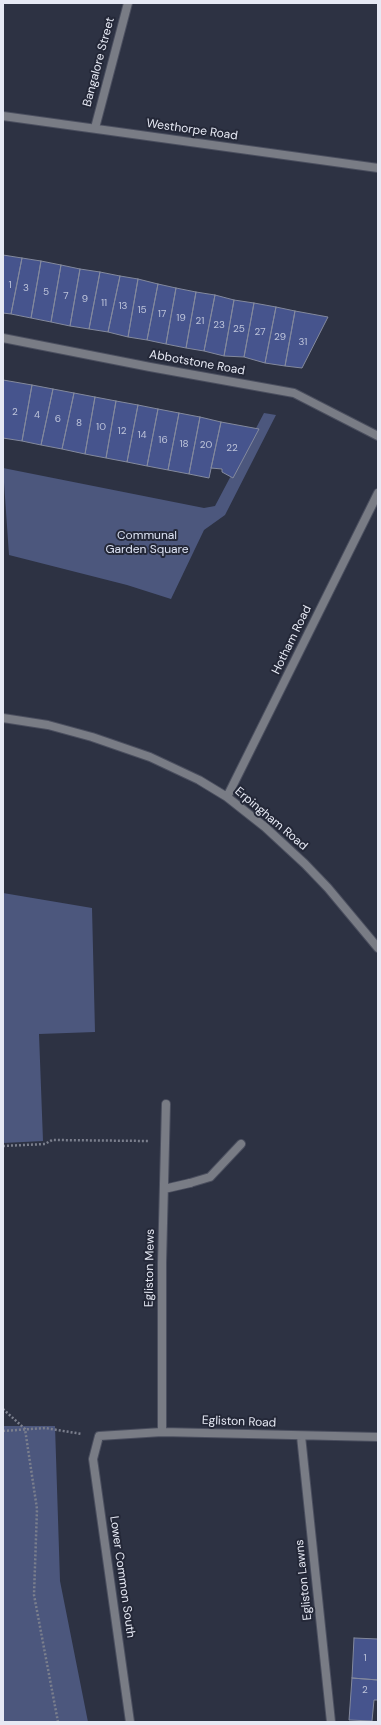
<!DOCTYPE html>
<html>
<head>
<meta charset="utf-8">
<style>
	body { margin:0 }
	#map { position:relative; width:381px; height:1725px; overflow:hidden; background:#2d3243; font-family:"DM Sans",sans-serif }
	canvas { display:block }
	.frame { position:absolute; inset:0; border:4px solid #e6e9f4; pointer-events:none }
</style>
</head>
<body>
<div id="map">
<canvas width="381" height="1725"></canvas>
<div class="frame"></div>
</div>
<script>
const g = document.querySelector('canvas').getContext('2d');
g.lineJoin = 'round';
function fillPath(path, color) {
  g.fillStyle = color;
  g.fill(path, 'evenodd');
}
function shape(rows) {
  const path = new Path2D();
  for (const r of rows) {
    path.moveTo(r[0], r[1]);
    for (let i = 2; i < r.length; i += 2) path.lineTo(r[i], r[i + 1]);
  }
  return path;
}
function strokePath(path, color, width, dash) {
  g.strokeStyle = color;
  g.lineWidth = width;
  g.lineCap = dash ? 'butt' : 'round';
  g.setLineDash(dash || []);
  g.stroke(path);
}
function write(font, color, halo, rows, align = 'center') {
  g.font = font + ' "DM Sans",sans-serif';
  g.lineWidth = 4;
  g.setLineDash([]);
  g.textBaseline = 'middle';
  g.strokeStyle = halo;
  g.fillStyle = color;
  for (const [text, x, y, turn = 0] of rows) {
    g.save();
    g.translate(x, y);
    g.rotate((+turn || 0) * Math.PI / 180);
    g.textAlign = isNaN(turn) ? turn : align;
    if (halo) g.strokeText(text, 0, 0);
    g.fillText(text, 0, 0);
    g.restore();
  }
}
const green = shape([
	[264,413,276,415,225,515,204,530,171,599,127,585,9,555,3,468,204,508,215,506],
	[3,893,92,908,95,1032,39,1034,43,1141,3,1143],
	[3,1426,55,1426,60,1581,88,1722,3,1722]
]);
const building = shape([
	[3,255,22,258,11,314,3,313,3,255],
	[22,258,41,261,31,318,11,314,22,258],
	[41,261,61,265,51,322,31,318,41,261],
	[61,265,80,269,70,326,51,322,61,265],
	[80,269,100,272,89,329,70,326,80,269],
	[100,272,120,276,108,332,89,329,100,272],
	[120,276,138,279,128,337,108,332,120,276],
	[138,279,158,284,147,340,128,337,138,279],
	[158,284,176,288,166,344,147,340,158,284],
	[176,288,196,292,186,348,166,344,176,288],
	[196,292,215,295,204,351,186,348,196,292],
	[215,295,234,300,224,356,204,351,215,295],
	[234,300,254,303,244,357,224,356,234,300],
	[254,303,276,307,265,363,244,357,254,303],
	[276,307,295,311,285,366,265,363,276,307],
	[295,311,328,317,302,368,285,366,295,311],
	[3,380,32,385,22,441,3,438,3,380],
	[32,385,53,389,41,445,22,441,32,385],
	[53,389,74,393,62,449,41,445,53,389],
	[74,393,95,397,85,454,62,449,74,393],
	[95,397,116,401,106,458,85,454,95,397],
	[116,401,138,405,127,462,106,458,116,401],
	[138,405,158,409,147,466,127,462,138,405],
	[158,409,179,413,168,470,147,466,158,409],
	[179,413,200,417,189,474,168,470,179,413],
	[200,417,221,422,209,478,189,474,200,417],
	[221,422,259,429,233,478,222,472,222,469,211,468,221,422],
	[354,1638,378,1639,378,1680,352,1678,354,1638],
	[352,1678,378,1680,378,1700,374,1700,372,1721,349,1720,352,1678]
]);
const path = shape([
	[3,1146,45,1144,52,1140,148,1141],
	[3,1409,25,1429,37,1509,34,1595,58,1722],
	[3,1431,45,1428,82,1434]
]);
const service = shape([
	[190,1183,210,1177,241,1144]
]);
const minor = shape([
	[3,116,378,168],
	[95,128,128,3],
	[3,338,150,367,294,393,378,436],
	[3,718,48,725,92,737,150,757,199,780,227,797,265,827,305,864,328,888,378,948],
	[227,797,378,493],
	[164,1189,190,1183],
	[162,1432,162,1263,166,1104],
	[301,1436,331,1722],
	[130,1722,93,1459,99,1436,162,1432,378,1437]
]);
const numberNames = [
	["1",10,285],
	["3",26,288],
	["5",46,292],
	["7",66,296],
	["9",85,299],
	["11",104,303],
	["13",123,306],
	["15",142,310],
	["17",162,314],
	["19",181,318],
	["21",200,321],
	["23",219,325],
	["25",239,329],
	["27",260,332],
	["29",280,337],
	["31",303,342],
	["2",15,412],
	["4",37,415],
	["6",58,419],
	["8",79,423],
	["10",101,427],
	["12",122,431],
	["14",142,435],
	["16",163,440],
	["18",184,444],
	["20",206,445],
	["22",232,448],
	["1",365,1658],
	["2",365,1690]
];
const streetNames = [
	["Bangalore Street",99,62,-75],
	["Westhorpe Road",192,130,8],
	["Abbotstone Road",197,363,10],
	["Hotham Road",292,640,-64],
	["Erpingham Road",271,819,40],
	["Egliston Mews",150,1268,-89],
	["Egliston Road",239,1422,2],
	["Lower Common South",122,1577,82],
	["Egliston Lawns",304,1580,-96]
];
const parkNames = [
	["Communal",147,536],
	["Garden Square",147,550]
];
fillPath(green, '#4c577d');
fillPath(building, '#46548d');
strokePath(building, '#83899d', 1);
strokePath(service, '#4b4f5f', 10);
strokePath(minor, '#4b4f5f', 10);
strokePath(path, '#7b7f8d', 2.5, [2, 2]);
strokePath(service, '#797c85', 8);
strokePath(minor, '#797c85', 8);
write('10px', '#bec4da', null, numberNames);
write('12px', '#e6e9f4', '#242838', streetNames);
write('12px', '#dce2f3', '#242838', parkNames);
</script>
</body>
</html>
